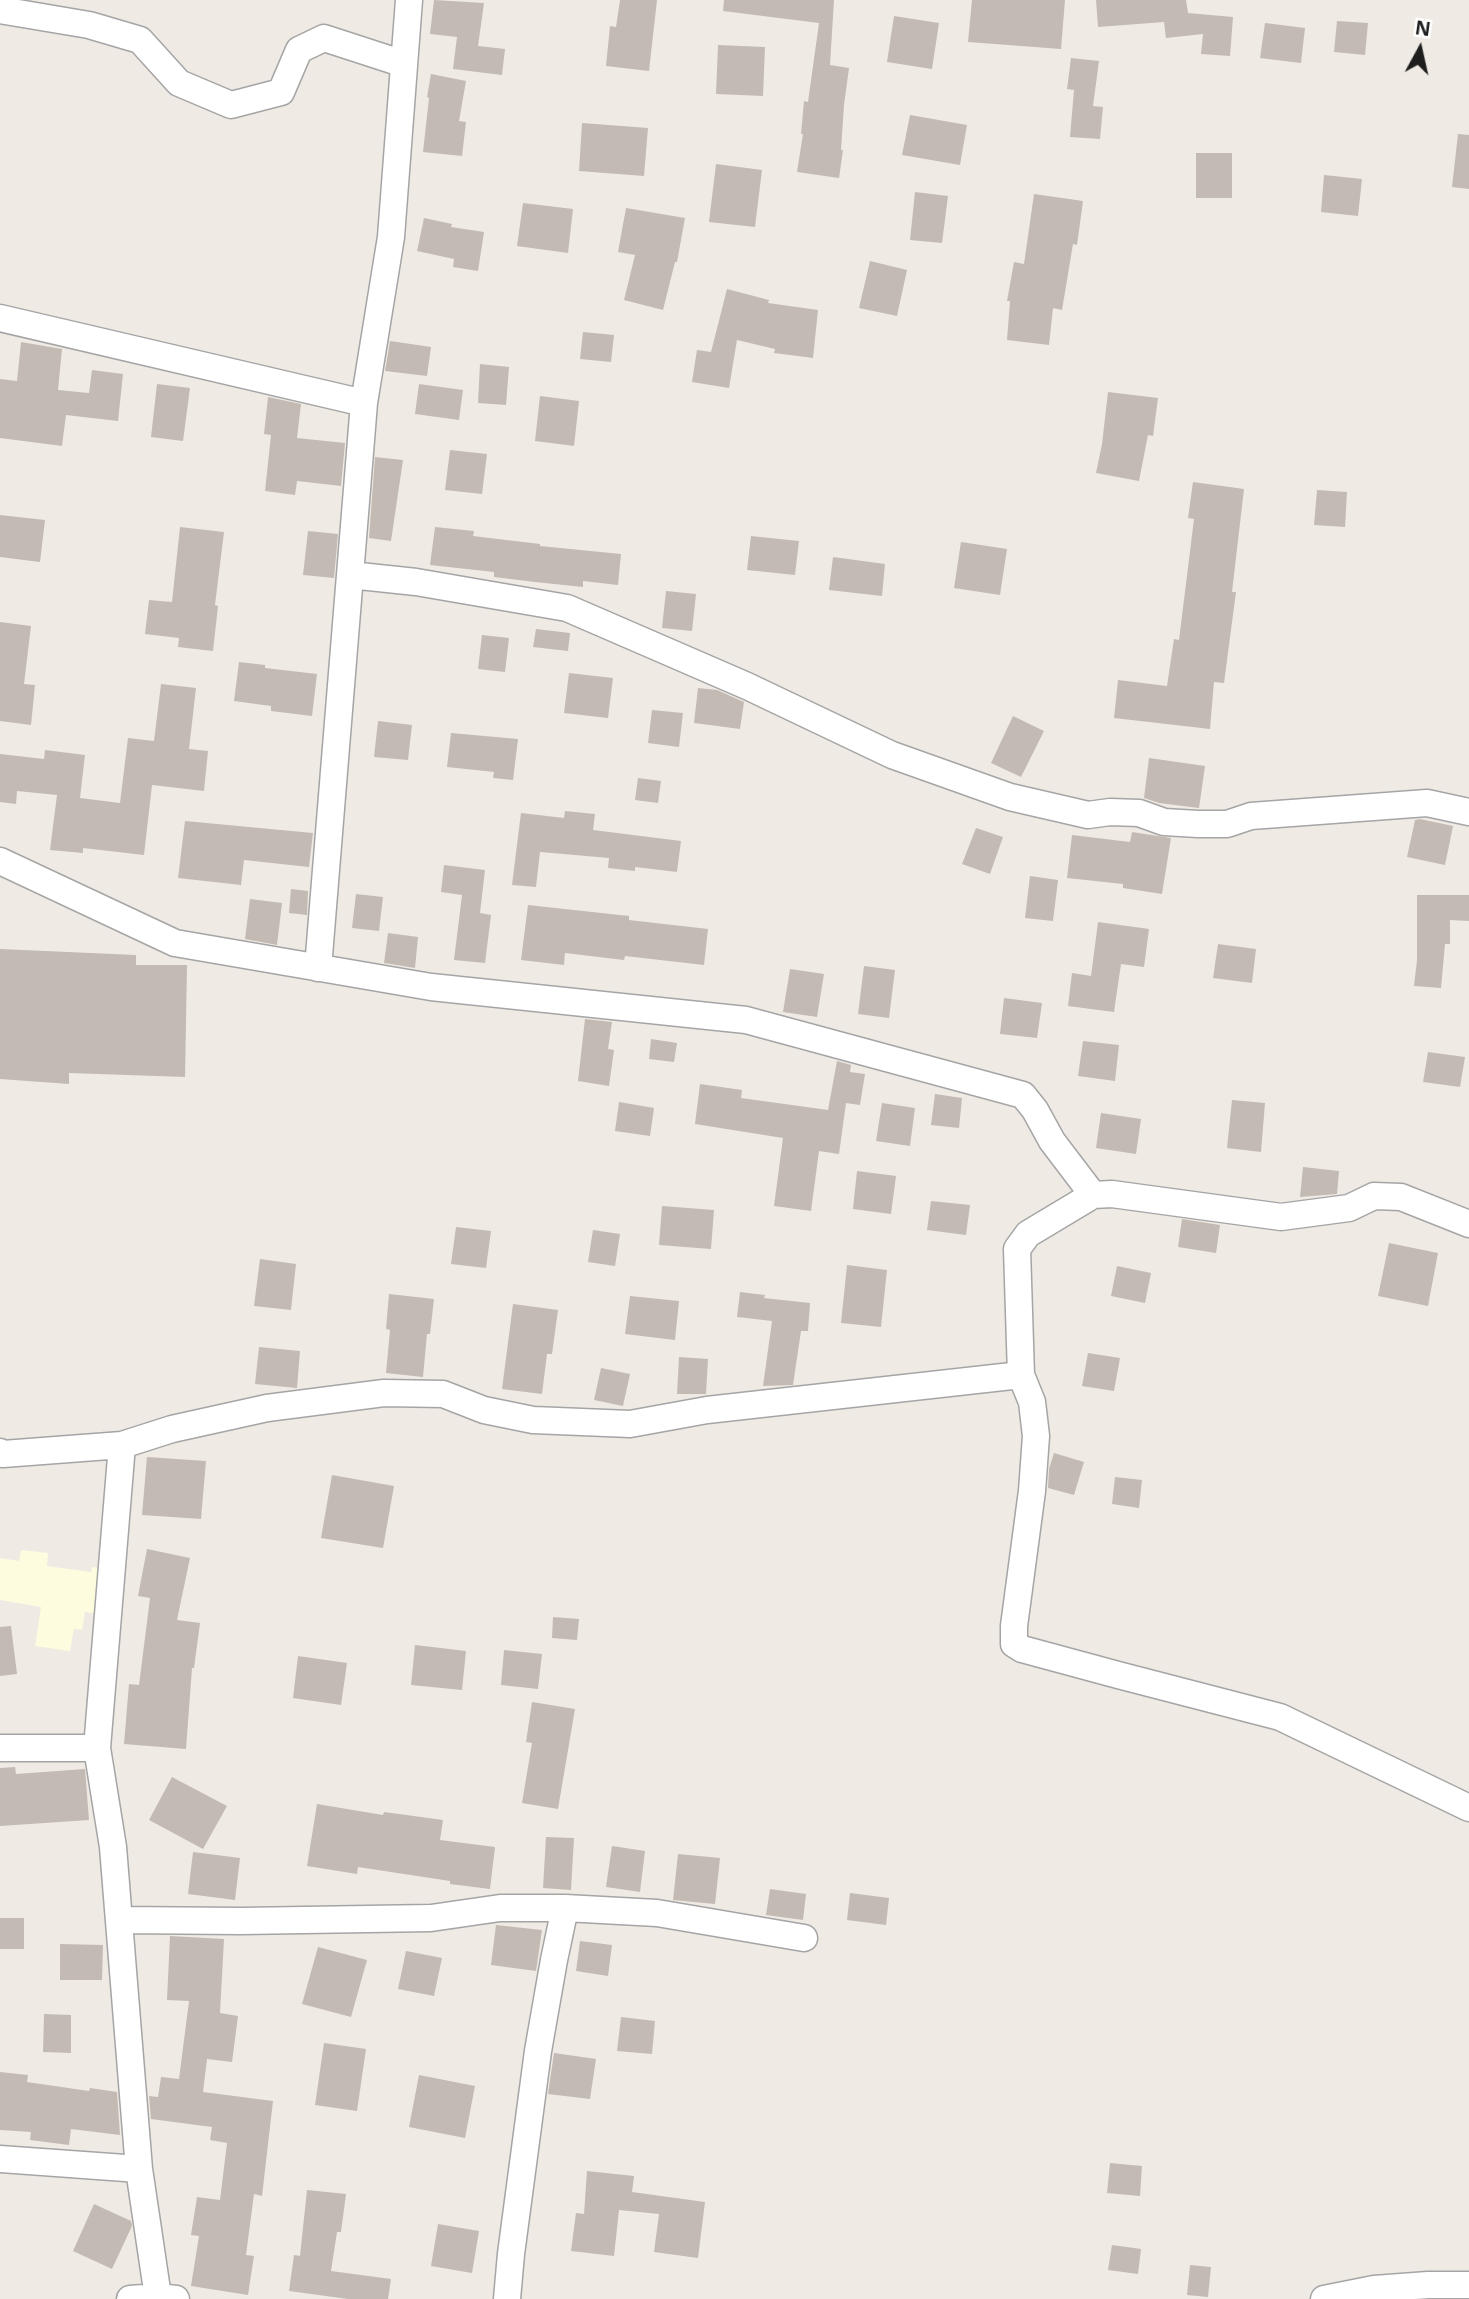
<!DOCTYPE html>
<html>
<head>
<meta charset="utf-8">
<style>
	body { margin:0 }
	#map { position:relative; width:1469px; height:2299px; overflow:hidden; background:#efeae4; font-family:"Noto Sans",sans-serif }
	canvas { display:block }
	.north { position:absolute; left:1385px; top:14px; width:70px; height:70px; -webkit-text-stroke:5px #fff; paint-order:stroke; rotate:8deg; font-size:19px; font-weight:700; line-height:28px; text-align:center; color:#1e1e1e }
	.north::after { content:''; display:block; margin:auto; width:24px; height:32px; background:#1e1e1e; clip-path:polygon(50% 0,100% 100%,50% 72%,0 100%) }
</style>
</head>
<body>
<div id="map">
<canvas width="1469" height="2299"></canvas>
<div class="north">N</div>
</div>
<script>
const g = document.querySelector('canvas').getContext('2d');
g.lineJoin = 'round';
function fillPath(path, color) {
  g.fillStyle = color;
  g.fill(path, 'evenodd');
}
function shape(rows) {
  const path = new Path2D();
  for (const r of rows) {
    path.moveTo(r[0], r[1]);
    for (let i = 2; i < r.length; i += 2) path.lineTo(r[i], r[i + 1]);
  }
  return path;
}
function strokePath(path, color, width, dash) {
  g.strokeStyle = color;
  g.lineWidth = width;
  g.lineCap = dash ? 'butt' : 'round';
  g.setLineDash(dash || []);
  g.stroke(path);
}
const education = shape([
	[21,1550,48,1553,47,1566,91,1572,92,1567,106,1569,99,1614,85,1612,82,1630,74,1629,70,1651,35,1646,41,1607,0,1600,0,1558,19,1561]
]);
const building = shape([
	[434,0,484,3,478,46,505,49,502,75,453,69,457,37,430,34],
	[620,0,657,0,649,71,606,66,610,26,616,27],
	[724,0,834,0,830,65,849,68,844,105,841,150,843,150,839,178,797,172,803,134,801,134,804,101,808,102,819,23,723,11],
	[972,0,1065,0,1061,49,968,42],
	[1096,0,1186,0,1188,13,1233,17,1230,56,1201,54,1203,34,1166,38,1164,22,1098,27],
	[894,16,939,23,932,69,887,62],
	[1337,21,1368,23,1365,55,1334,52],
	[1265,23,1305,28,1301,63,1260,58],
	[718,45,765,47,763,96,716,94],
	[1071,58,1099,61,1093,106,1103,107,1100,139,1070,137,1074,90,1067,89],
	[431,74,466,81,459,121,466,122,462,156,423,152,429,98,427,97],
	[910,115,967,125,960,165,902,155],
	[582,123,648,128,644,176,579,171],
	[1458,134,1469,135,1469,189,1452,187],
	[1196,153,1232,153,1232,198,1196,198],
	[716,164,762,170,755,227,709,222],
	[1324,175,1362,179,1358,216,1321,212],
	[915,192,948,196,942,243,910,240],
	[1034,194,1083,201,1077,245,1073,244,1062,310,1053,308,1049,345,1007,340,1010,301,1007,301,1014,262,1024,264],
	[523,203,573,209,568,253,517,246],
	[626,208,685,218,677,262,675,262,663,310,624,300,635,255,618,252],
	[424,218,452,224,451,227,484,232,478,271,453,267,454,259,417,251],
	[870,261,907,270,897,316,859,308],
	[727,289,769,300,768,303,818,310,813,358,774,353,775,349,737,340,729,388,692,382,697,350,711,352],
	[583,332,614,335,611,362,580,359],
	[390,341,431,347,427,376,385,371],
	[21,342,62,349,58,390,89,393,92,370,123,374,118,421,66,415,62,446,0,438,0,379,17,381],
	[480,364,509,367,506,405,478,403],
	[157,384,190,388,183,441,151,437],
	[419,384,463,390,459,420,415,414],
	[1108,392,1158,398,1153,436,1148,435,1139,481,1096,473,1102,444],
	[540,396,579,401,574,446,535,441],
	[268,397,301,404,297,438,345,443,341,486,297,481,295,495,265,491,271,435,264,434],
	[450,450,487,454,482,494,445,490],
	[375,457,403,460,391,541,369,538],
	[1193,482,1244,489,1232,592,1236,592,1224,683,1214,682,1210,729,1114,718,1118,680,1167,686,1174,639,1179,640,1194,519,1188,518],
	[1317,490,1347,492,1345,527,1314,525],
	[0,515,45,520,40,562,0,557],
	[180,527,224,532,215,605,218,606,213,651,178,647,179,638,145,634,149,600,172,602],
	[435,527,474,531,473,536,540,544,540,546,621,554,618,585,583,581,583,587,535,582,494,577,494,572,430,565],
	[308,531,338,534,334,578,303,575],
	[751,536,799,541,795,575,747,570],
	[961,542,1007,549,1000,595,954,588],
	[833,557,885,564,882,596,829,590],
	[666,591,696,594,692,631,662,628],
	[0,622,31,626,24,684,35,685,31,725,0,721],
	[536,629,570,633,568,651,533,647],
	[482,635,509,638,505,672,478,669],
	[239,662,265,665,265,668,317,674,312,716,271,711,271,706,234,701],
	[569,673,613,678,608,718,564,713],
	[161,684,196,688,189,749,208,751,204,791,152,785,144,855,83,848,83,853,50,850,57,795,17,791,16,804,0,802,0,754,44,759,45,750,85,755,80,798,120,803,128,738,154,741],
	[698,688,717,690,744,702,740,729,694,723],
	[652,710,683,713,679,747,648,743],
	[1013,716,1044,731,1021,777,991,763],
	[378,721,412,725,408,760,374,757],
	[451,733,518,739,513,780,493,778,494,772,447,767],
	[1149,758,1205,766,1199,808,1159,803,1144,798],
	[638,778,661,781,658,803,635,800],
	[565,811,595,814,593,830,681,841,677,872,635,867,635,871,608,868,609,858,540,852,536,887,512,885,521,813,564,818],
	[1420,819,1453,826,1445,865,1407,857,1415,820],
	[185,821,313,833,309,867,244,860,241,885,178,878],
	[976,828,1003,837,990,874,962,864],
	[1132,832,1171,838,1162,894,1123,888,1123,884,1067,878,1072,835,1130,842],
	[444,865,485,870,480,913,491,915,485,963,454,960,462,895,441,892],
	[1030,876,1058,880,1053,921,1025,918],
	[291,889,308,891,307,915,289,913],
	[356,894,383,897,379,931,352,928],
	[1417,895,1469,895,1469,921,1450,920,1450,944,1445,944,1441,988,1414,986,1417,960],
	[250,899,282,903,277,945,245,939],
	[528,905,629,916,629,920,708,929,704,965,625,956,624,960,565,953,564,965,521,960],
	[1098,922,1149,929,1144,967,1121,964,1114,1012,1068,1006,1072,973,1091,976],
	[388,933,418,937,415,968,384,963],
	[1218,944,1256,949,1252,983,1213,978],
	[0,949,136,955,136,965,187,965,185,1077,69,1073,69,1084,0,1079],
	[864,966,895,970,889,1018,858,1014],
	[790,969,824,974,817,1017,783,1012],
	[1004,998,1042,1003,1037,1038,1000,1034],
	[585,1019,612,1022,608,1049,614,1050,609,1086,578,1081],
	[651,1039,677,1043,674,1062,649,1059],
	[1083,1041,1119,1045,1115,1081,1078,1076],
	[1428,1052,1465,1057,1460,1087,1423,1082],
	[837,1061,851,1065,850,1072,865,1074,860,1105,846,1103,839,1154,819,1151,811,1211,774,1206,783,1138,695,1124,700,1084,742,1090,741,1098,828,1110],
	[935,1094,962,1098,959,1128,931,1125],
	[1232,1100,1265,1103,1261,1152,1227,1148],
	[619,1102,654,1108,650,1136,615,1131],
	[882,1103,915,1108,910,1146,876,1141],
	[1101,1113,1141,1119,1136,1154,1096,1148],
	[1303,1167,1339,1171,1337,1194,1300,1197],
	[857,1171,896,1176,891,1214,853,1209],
	[931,1201,970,1205,966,1235,927,1230],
	[662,1206,714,1210,711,1249,659,1245],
	[1182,1219,1220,1225,1216,1253,1178,1247],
	[456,1227,491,1231,486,1268,451,1264],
	[593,1230,620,1234,615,1266,588,1262],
	[1389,1243,1438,1253,1428,1306,1378,1296],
	[260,1259,296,1264,291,1310,254,1306],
	[847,1265,887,1270,881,1327,841,1323],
	[1117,1266,1151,1273,1145,1303,1111,1296],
	[740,1292,765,1295,764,1298,810,1303,808,1331,801,1331,793,1385,763,1386,772,1321,737,1317],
	[389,1294,434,1299,430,1334,427,1334,423,1377,386,1373,390,1330,386,1329],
	[630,1296,679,1301,675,1340,625,1334],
	[513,1304,558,1310,552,1354,547,1354,542,1394,502,1389],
	[259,1347,300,1351,297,1388,255,1384],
	[1088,1353,1120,1358,1114,1391,1082,1386],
	[679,1357,708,1359,706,1394,677,1394],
	[601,1368,630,1374,623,1406,594,1400],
	[1054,1453,1084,1462,1074,1495,1048,1488,1049,1469],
	[147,1457,206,1461,201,1519,142,1515],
	[332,1475,394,1486,383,1548,321,1538],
	[1115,1477,1142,1480,1139,1508,1112,1504],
	[147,1549,190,1558,177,1620,200,1623,194,1668,192,1668,186,1749,124,1744,129,1684,139,1685,150,1598,138,1596],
	[553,1617,579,1619,577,1640,552,1638],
	[11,1626,17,1674,0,1676,0,1627],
	[415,1645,466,1651,462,1690,411,1685],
	[504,1650,542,1654,538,1689,501,1685],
	[298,1656,347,1663,341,1705,293,1698],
	[532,1702,575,1709,558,1809,522,1803,532,1743,526,1742],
	[15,1767,16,1774,85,1769,89,1820,0,1826,0,1768],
	[172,1777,227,1806,203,1849,149,1820],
	[317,1804,383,1815,384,1812,443,1820,440,1840,495,1847,490,1889,450,1884,450,1881,358,1867,357,1874,307,1866],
	[546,1837,574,1838,571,1890,543,1888],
	[612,1846,645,1851,640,1892,606,1887],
	[193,1852,240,1858,235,1900,188,1894],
	[678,1854,720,1858,715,1904,673,1900],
	[770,1889,806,1894,803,1920,766,1915],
	[850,1893,889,1898,886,1925,847,1920],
	[0,1918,24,1918,24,1949,0,1949],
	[496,1925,542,1930,536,1971,491,1965],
	[170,1936,224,1939,220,2013,238,2016,232,2062,207,2059,203,2092,273,2101,262,2196,254,2194,246,2255,254,2256,248,2295,191,2286,199,2236,191,2235,197,2197,220,2200,227,2143,210,2140,212,2127,151,2119,149,2096,158,2097,161,2077,179,2079,189,2001,167,2000],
	[580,1941,612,1945,608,1976,576,1971],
	[60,1944,103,1945,102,1980,60,1980],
	[318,1947,367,1960,351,2017,302,2004],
	[406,1951,442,1958,434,1996,398,1989],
	[44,2014,71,2015,71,2053,43,2052],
	[621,2017,655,2021,652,2054,617,2051],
	[324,2043,366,2049,357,2111,315,2105],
	[554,2053,596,2059,590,2099,548,2094],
	[0,2072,28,2075,27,2082,89,2091,90,2088,117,2092,120,2135,71,2129,69,2145,30,2140,31,2132,0,2130],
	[419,2075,475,2086,465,2138,409,2127],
	[1110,2163,1142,2166,1140,2196,1107,2193],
	[587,2171,634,2176,632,2192,705,2202,698,2258,654,2252,659,2214,619,2210,614,2256,571,2251,576,2213,584,2214],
	[307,2190,346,2194,341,2232,337,2232,331,2271,391,2279,388,2299,348,2299,289,2291,294,2255,300,2256],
	[94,2204,131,2221,132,2226,112,2269,73,2251],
	[438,2224,479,2231,472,2273,431,2266],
	[1112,2245,1141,2249,1138,2274,1108,2270],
	[1190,2265,1211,2267,1208,2297,1187,2295]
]);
const minor = shape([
	[0,10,89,25,140,40,179,83,231,105,281,92,299,50,324,38,404,64],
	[0,318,364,403],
	[350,575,416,582,567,608,747,686,892,755,1010,797,1088,815,1110,812,1139,813,1164,822,1198,824,1227,824,1251,816,1427,803,1469,812],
	[0,861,175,943,431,987,746,1020,1023,1095,1035,1110,1052,1141,1093,1195],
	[318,968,364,403,391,237,409,0],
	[1021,1375,1032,1402,1036,1436,1032,1491,1014,1626,1014,1644,1022,1649,1118,1675,1280,1717,1469,1808],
	[0,1452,3,1454,122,1445,172,1429,267,1408,384,1393,443,1394,484,1410,533,1420,630,1424,707,1410,1021,1375,1017,1249,1028,1234,1093,1195,1112,1194,1281,1217,1349,1208,1374,1196,1401,1197,1469,1224],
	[0,1748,97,1748,122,1445],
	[97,1748,113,1847,139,2169,158,2297,176,2299],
	[119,1920,241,1921,431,1918,500,1908,565,1908,657,1913,804,1938],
	[0,2159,139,2169],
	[130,2299,158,2297],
	[507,2299,511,2254,538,2051,554,1960,565,1908],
	[1324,2299,1374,2289,1428,2285,1469,2285]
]);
fillPath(education, '#fefcde');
fillPath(building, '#c3bab4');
strokePath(minor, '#a5a5a5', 29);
strokePath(minor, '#fff', 26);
</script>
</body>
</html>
